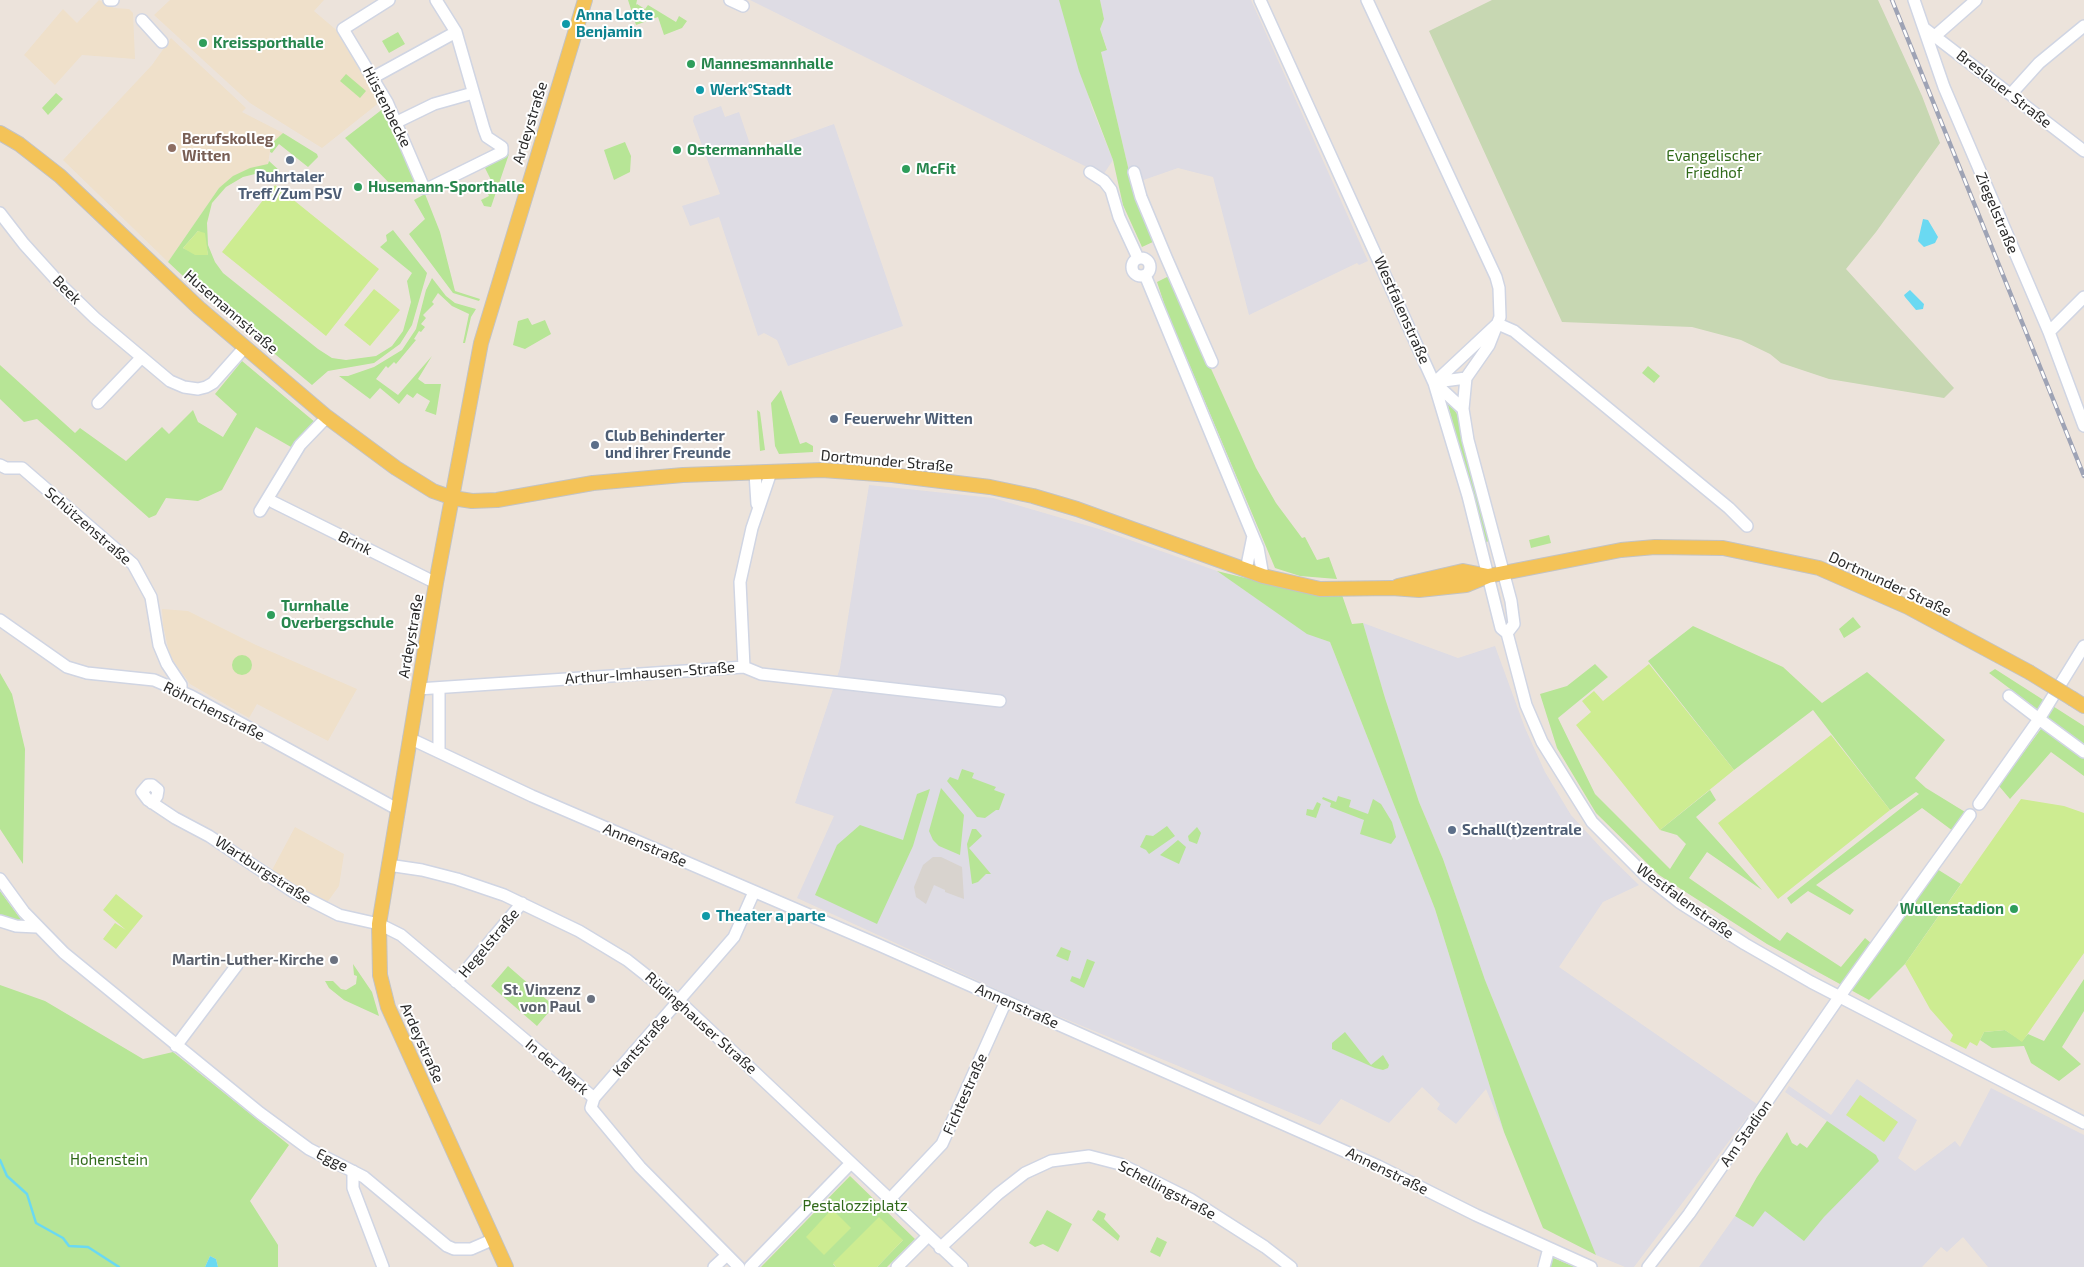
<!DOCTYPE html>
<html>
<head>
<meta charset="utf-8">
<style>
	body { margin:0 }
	canvas { display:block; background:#ece3db }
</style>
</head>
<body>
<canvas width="2084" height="1267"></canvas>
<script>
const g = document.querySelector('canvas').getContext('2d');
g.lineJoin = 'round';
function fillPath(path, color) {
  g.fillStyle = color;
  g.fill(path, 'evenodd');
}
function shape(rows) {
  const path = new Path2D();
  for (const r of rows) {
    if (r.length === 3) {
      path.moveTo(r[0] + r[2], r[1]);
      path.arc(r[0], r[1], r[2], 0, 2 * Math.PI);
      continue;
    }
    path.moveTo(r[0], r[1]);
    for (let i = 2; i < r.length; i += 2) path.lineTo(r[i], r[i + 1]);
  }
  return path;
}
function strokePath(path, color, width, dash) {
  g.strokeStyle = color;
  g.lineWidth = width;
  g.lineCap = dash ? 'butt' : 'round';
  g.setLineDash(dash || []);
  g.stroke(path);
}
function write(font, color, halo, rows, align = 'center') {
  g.font = font + ' "Exo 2",sans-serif';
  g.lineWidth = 4;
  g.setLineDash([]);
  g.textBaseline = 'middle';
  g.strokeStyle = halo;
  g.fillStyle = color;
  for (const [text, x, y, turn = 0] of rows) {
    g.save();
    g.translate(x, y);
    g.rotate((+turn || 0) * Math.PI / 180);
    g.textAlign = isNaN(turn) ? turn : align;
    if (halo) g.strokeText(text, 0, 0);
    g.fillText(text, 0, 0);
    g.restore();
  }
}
const industrial = shape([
	[750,0,1060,0,1092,108,1113,160,1103,175],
	[1100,0,1251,0,1368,261,1359,265,1357,263,1249,315,1213,177,1178,168,1132,184,1101,52,1107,49,1100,29,1104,19],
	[721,106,725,117,739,112,753,153,834,124,903,326,788,366,777,340,764,333,758,336,719,217,690,226,682,206,720,194,693,121,694,116],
	[869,485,993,498,1099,529,1217,571,1307,633,1330,642,1435,909,1504,1132,1486,1089,1456,1124,1437,1109,1440,1104,1422,1087,1389,1123,1341,1099,1320,1125,1027,1003,797,898,834,816,795,803,840,668],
	[1363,623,1458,658,1495,646,1525,728,1545,772,1571,815,1603,850,1639,885,1603,902,1559,967,1757,1104,1634,1267,1625,1267,1596,1255,1589,1239,1485,980,1443,859,1419,802,1385,698],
	[1857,1079,1917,1120,1898,1158,1915,1171,1955,1141,1960,1147,1991,1088,2084,1135,2084,1267,1988,1267,1963,1237,1947,1252,1941,1247,1922,1267,1699,1267,1735,1216,1753,1227,1827,1121,1785,1092,1789,1086,1831,1115]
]);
const education = shape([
	[99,0,114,8,129,9,133,13,135,59,82,55,55,85,24,55,63,9,77,23],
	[170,0,324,0,314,11,341,34,380,102,322,148,250,103,154,15],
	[171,38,246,108,242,112,283,133,271,144,268,164,219,188,168,262,63,160,152,65],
	[162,609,188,611,256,645,357,689,328,741,257,704,249,718,190,684,170,656,163,625],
	[295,827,344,854,339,886,326,904,293,886,272,870]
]);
const green = shape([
	[628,0,637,0,636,5,637,4,645,9,648,5,676,22,679,16,687,21,682,28,664,35,658,17,636,25],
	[1059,0,1100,0,1104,19,1100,29,1107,50,1101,52,1132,184,1155,241,1142,247,1123,205,1113,160,1079,71],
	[398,32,405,44,389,53,382,41],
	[346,74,366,91,360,98,340,81],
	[56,93,63,99,48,115,42,108],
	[384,108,416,180,399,193,345,138],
	[283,133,317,154,318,157,308,167,279,144,272,153,270,152,271,144],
	[625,142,631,156,630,172,614,180,604,150],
	[509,154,491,207,484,206,481,200,489,196,485,188,493,184,485,168],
	[269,161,280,171,277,175,255,174,243,177,226,187,212,203,207,223,208,245,215,262,223,273,318,349,332,358,346,360,376,356,392,346,403,331,411,302,407,281,412,273,380,247,387,241,386,235,393,230,427,273,412,325,400,344,374,363,328,371,312,385,197,289,168,262,219,188,233,176,250,168,268,164],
	[198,231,204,234,208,255,198,255,183,248],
	[425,194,440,232,455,291,480,299,479,301,453,293,409,234,425,219,414,200],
	[1169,276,1256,468,1276,503,1302,538,1305,537,1317,560,1329,557,1337,579,1300,576,1275,568,1166,309,1157,282],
	[432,278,446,296,455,303,476,309,471,317,465,343,463,343,469,314,452,306,438,293,432,302,434,304,423,315,426,318,421,324,425,327,421,332,419,331,414,339,416,340,396,364,394,362,388,368,386,366,376,379,398,395,432,356,418,379,425,384,441,384,436,415,425,411,430,401,417,393,413,398,407,394,399,404,380,388,370,399,339,376,348,376,374,367,402,350,416,329,426,290],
	[528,318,532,325,545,320,551,334,525,349,513,345,518,321],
	[242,361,316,423,291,447,256,427,222,490,198,501,166,498,156,515,149,518,37,419,24,422,0,399,0,365,75,433,80,428,126,461,162,427,169,434,193,410,198,422,223,437,237,414,215,394],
	[1648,366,1660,376,1654,383,1642,373],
	[781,390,800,444,806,442,813,446,813,452,779,454,775,446,771,403],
	[1446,398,1457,414,1493,540,1486,542],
	[757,410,760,412,765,450,760,451],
	[1549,535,1551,543,1531,548,1529,540],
	[1217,571,1314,595,1342,595,1352,624,1363,623,1385,698,1419,802,1443,859,1485,980,1596,1255,1543,1228,1504,1132,1435,909,1330,642,1307,634],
	[1853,617,1861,627,1844,638,1839,629],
	[1693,626,1783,667,1822,703,1867,672,1945,740,1915,778,1926,788,1970,815,1957,834,1922,808,1816,885,1854,910,1850,915,1808,891,1791,904,1787,898,1919,794,1916,792,1890,810,1813,710,1734,770,1648,661],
	[242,665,10],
	[1595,664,1608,677,1558,718,1595,794,1670,869,1686,844,1677,835,1660,830,1710,790,1716,800,1696,817,1762,890,1707,852,1689,878,1780,941,1787,932,1841,967,1865,938,1878,949,1937,869,1961,884,1905,964,1869,1000,1767,944,1659,875,1596,813,1557,748,1540,694,1567,686],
	[1995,669,2084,726,2084,776,2051,752,2010,799,1999,786,2049,718,1989,673],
	[0,673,12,694,25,749,23,864,0,829],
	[962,769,974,773,972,778,996,787,994,790,1005,794,999,810,996,810,985,818,977,817,947,781,950,777,958,780],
	[941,788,964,815,960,855,939,846,933,840,929,831],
	[930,789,913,846,877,924,815,895,837,845,860,825,903,840,917,794],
	[1338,796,1351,800,1349,807,1368,814,1373,799,1381,804,1392,822,1395,833,1396,837,1391,844,1360,834,1364,820,1330,807,1331,803,1322,799,1323,797,1336,802],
	[1317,802,1321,804,1316,818,1306,815,1307,809,1313,810],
	[1167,826,1175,836,1149,854,1146,850,1140,847,1146,835,1153,836],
	[1197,827,1201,833,1197,844,1189,841,1188,836],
	[972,829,976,829,982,836,969,848,991,874,986,874,978,882,972,884,967,844],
	[1178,840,1186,847,1179,864,1160,855],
	[0,891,25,925,0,917],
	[1061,947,1071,951,1068,961,1056,956],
	[1087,959,1095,962,1084,988,1070,981,1072,976,1080,979],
	[353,964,372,992,379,1016,344,1000,329,988,325,981,333,981,341,989,346,990,356,984,357,976,354,975],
	[508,966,554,1006,537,1026,491,986],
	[2084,979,2084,1011,2062,1047,2081,1064,2059,1081,2031,1063,2024,1046,1992,1048,1980,1040,1984,1032,2005,1030,2022,1041,2028,1034,2044,1041],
	[0,985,45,1001,143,1059,173,1052,289,1145,250,1201,278,1245,278,1267,218,1267,216,1259,210,1256,205,1267,0,1267],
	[1345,1032,1371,1065,1383,1055,1389,1065,1388,1068,1383,1070,1375,1068,1332,1049,1332,1043],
	[1827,1121,1876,1155,1879,1161,1824,1217,1804,1241,1765,1211,1753,1227,1735,1216,1757,1177,1787,1132,1792,1143,1797,1146,1800,1143,1807,1148],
	[850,1176,915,1239,887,1267,877,1267,903,1240,833,1264,836,1267,761,1267],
	[1047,1210,1072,1224,1058,1252,1043,1244,1035,1247,1029,1243],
	[1098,1210,1106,1214,1104,1219,1120,1236,1118,1241,1092,1220],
	[1157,1237,1167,1242,1160,1257,1150,1252],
	[1551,1257,1575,1267,1551,1267]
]);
const cemetery = shape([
	[1492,0,1878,0,1922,96,1940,143,1876,232,1846,269,1954,388,1944,398,1829,379,1781,363,1770,354,1741,340,1692,327,1562,322,1429,31]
]);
const pitch = shape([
	[275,185,379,269,326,336,222,252],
	[198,231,205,233,208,255,195,255,183,248],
	[374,289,400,310,370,346,344,325],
	[1649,664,1734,770,1660,830,1576,725,1591,712,1582,701,1594,691,1603,701],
	[1831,735,1890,810,1778,899,1718,823],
	[2021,799,2064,806,2084,813,2084,953,2022,1042,2005,1030,1984,1032,1977,1046,1970,1042,1966,1049,1950,1041,1953,1035,1930,1009,1905,964],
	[116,894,143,916,116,949,103,939,115,923,126,930,103,910],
	[1860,1095,1898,1122,1884,1142,1846,1115],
	[832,1209,851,1228,824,1255,806,1237],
	[879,1217,903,1240,877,1267,836,1267,833,1263]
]);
const plaza = shape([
	[933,857,941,857,962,867,964,899,945,892,945,890,934,885,926,904,916,897,914,887,923,865]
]);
const water = shape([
	[1923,219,1928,220,1938,237,1935,243,1924,247,1918,241],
	[1910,290,1924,304,1923,309,1916,310,1905,297,1904,295],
	[210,1256,216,1259,218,1267,205,1267]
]);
const stream = shape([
	[0,1160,7,1176,27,1194,36,1223,63,1238,69,1246,88,1247,119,1267]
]);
const minor = shape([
	[109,0,113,0],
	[389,0,343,29,387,102,424,188,431,187,502,152,502,147,487,137,484,129,456,32,436,0],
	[730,0,743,6],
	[1260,0,1434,383,1468,496,1501,628,1507,633,1526,705,1542,742,1592,822,1646,876,1679,902,1745,944,1811,982,2084,1123],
	[1367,0,1496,277,1499,288,1500,317,1489,345,1466,378,1463,409,1468,440,1511,601,1514,624,1507,633],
	[1914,0,1944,87,2049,332,2084,426],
	[142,20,162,42],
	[1924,28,2084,151],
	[1935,36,1976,0],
	[374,77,456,32],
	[2011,94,2039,63,2084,26],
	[397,122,434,104,473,93],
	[1090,172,1104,181,1111,190,1119,217,1138,258],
	[1134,172,1141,197,1166,257,1212,362],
	[0,213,24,244,62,286,95,318,170,381,184,387,198,389,206,387,213,383,245,347],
	[1141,267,9],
	[1145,275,1258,548,1263,576],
	[1498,324,1514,331,1729,508,1747,526],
	[2049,332,2084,297],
	[1436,382,1466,378],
	[1434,383,1496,325],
	[1436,384,1463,409],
	[98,403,141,358],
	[0,465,6,468,22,468,133,564,151,597,159,645,167,664,181,685,181,692],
	[755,473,757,504],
	[273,502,436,583],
	[260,511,300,445,327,417],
	[1246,570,1253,536],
	[0,620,67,667,87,673,154,680,191,696,397,809],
	[2084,646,2039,719,2084,752],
	[744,667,740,582,752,528,771,472],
	[439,688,439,752],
	[418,689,744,667,761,674,1000,701],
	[409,738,532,796,879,945,1378,1166,1476,1215,1591,1267],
	[152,803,157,796,158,790,152,785,148,785,142,792,148,800,175,818,209,836,292,891,339,915,379,924,401,935,594,1098,591,1108,640,1167,739,1267],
	[1979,804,2039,719,2009,696],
	[388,865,422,870,457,879,504,895,579,931,627,960,679,1001,962,1267],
	[0,879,24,912,64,953,260,1113,309,1149,364,1177,447,1246,454,1249,471,1249,494,1239],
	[0,921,16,926,37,927],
	[456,982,522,903],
	[176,1046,237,965],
	[594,1098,734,937,754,892],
	[353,1171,353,1188,383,1267],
	[890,1199,942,1144,1006,1001],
	[940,1248,998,1194,1025,1173,1051,1161,1089,1156,1120,1164,1190,1199,1265,1247,1291,1267],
	[714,1267,727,1255],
	[750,1267,851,1163],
	[897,1267,928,1236],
	[1544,1267,1549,1248],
	[1648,1267,1689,1214,1847,986,1970,815]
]);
const major = shape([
	[0,133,19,144,60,176,199,308,327,417,396,468,433,491,453,498,472,501,497,500,593,483,683,475,822,470,892,475,990,487,1033,496,1077,509,1263,576,1320,589,1392,588,1419,590,1466,585,1488,576,1621,550,1655,547,1723,548,1819,568,1908,607,2029,672],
	[1398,586,1463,571,1488,576],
	[2073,699,2084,706],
	[506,1267,388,1007,380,975,379,924,436,583,481,343,585,0]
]);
const rail = shape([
	[1892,0,2084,476]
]);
const majorBridge = shape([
	[2029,672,2073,699]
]);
const markers = [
	[566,24,5,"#0f9aa8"],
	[203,43,5,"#2e9e5b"],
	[691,64,5,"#2e9e5b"],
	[700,90,5,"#0f9aa8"],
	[172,148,5,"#8d6e63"],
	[677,150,5,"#2e9e5b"],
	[290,160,5,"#5c6f8a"],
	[906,169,5,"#2e9e5b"],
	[358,187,5,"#2e9e5b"],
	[834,419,5,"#5c6f8a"],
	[595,445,5,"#5c6f8a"],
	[271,615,5,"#2e9e5b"],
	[1452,830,5,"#5c6f8a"],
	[2014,909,5,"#2e9e5b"],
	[706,916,5,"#0f9aa8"],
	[334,960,5,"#6b7280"],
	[591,999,5,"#6b7280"]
];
const cultureNames = [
	["Anna Lotte",576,15],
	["Benjamin",576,32],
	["Werk°Stadt",710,90],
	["Theater a parte",716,916]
];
const leisureNames = [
	["Kreissporthalle",213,43],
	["Mannesmannhalle",701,64],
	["Ostermannhalle",687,150],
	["McFit",916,169],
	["Husemann-Sporthalle",368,187],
	["Turnhalle",281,606],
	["Overbergschule",281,623],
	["Wullenstadion",2004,909,"right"]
];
const streetNames = [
	["Breslauer Straße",2004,89,38],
	["Hüstenbecke",387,107,63],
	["Ardeystraße",530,123,-73],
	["Ziegelstraße",1997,213,67],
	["Beek",67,290,45],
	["Westfalenstraße",1402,310,66],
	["Husemannstraße",231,312,41],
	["Dortmunder Straße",887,461,5],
	["Schützenstraße",88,526,41],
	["Brink",355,543,27],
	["Dortmunder Straße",1890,584,25],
	["Ardeystraße",411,636,-80],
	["Arthur-Imhausen-Straße",650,673,-4],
	["Röhrchenstraße",214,711,27],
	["Annenstraße",645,845,23],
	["Wartburgstraße",263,870,33],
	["Westfalenstraße",1685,901,36],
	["Hegelstraße",489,943,-50],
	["Annenstraße",1017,1006,24],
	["Rüdinghauser Straße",701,1023,42],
	["Ardeystraße",422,1043,66],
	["Kantstraße",641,1045,-49],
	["In der Mark",557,1067,40],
	["Fichtestraße",965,1094,-66],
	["Am Stadion",1746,1133,-55],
	["Egge",332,1160,26],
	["Annenstraße",1387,1171,26],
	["Schellingstraße",1167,1190,28]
];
const educationNames = [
	["Berufskolleg",182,139],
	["Witten",182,156]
];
const parkNames = [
	["Evangelischer",1714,156],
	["Friedhof",1714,173],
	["Hohenstein",109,1160],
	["Pestalozziplatz",855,1206]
];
const serviceNames = [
	["Ruhrtaler",290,177,"center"],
	["Treff/Zum PSV",290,194,"center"],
	["Feuerwehr Witten",844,419],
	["Club Behinderter",605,436],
	["und ihrer Freunde",605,453],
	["Schall(t)zentrale",1462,830]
];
const worshipNames = [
	["Martin-Luther-Kirche",324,960],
	["St. Vinzenz",581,990],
	["von Paul",581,1007]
];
fillPath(industrial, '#dedce4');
fillPath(education, '#efe0ca');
fillPath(green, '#b7e596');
fillPath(cemetery, '#c7d7b2');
fillPath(pitch, '#cdec91');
fillPath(plaza, '#d8d3ce');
fillPath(water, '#6ad9f2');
strokePath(stream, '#6ad9f2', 2.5);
strokePath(minor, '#d0d5e3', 14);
strokePath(major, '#c3c3c3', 16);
strokePath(minor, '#fff', 11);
strokePath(major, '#f4c358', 14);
strokePath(rail, '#9ea3b5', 4.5);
strokePath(rail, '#fff', 2.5, [8]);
strokePath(majorBridge, '#c3c3c3', 16, []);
strokePath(majorBridge, '#f4c358', 14);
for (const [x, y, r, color] of markers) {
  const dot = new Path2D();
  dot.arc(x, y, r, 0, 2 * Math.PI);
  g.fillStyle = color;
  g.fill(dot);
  strokePath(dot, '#fff', 2);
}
write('bold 15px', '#0d838f', '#fff', cultureNames, 'left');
write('bold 15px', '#27864d', '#fff', leisureNames, 'left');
write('15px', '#2a2a2a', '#fff', streetNames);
write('bold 15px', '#785e54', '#fff', educationNames, 'left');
write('15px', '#2f6918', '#fff', parkNames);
write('bold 15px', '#4e5e75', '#fff', serviceNames, 'left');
write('bold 15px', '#5b616d', '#fff', worshipNames, 'right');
</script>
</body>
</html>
